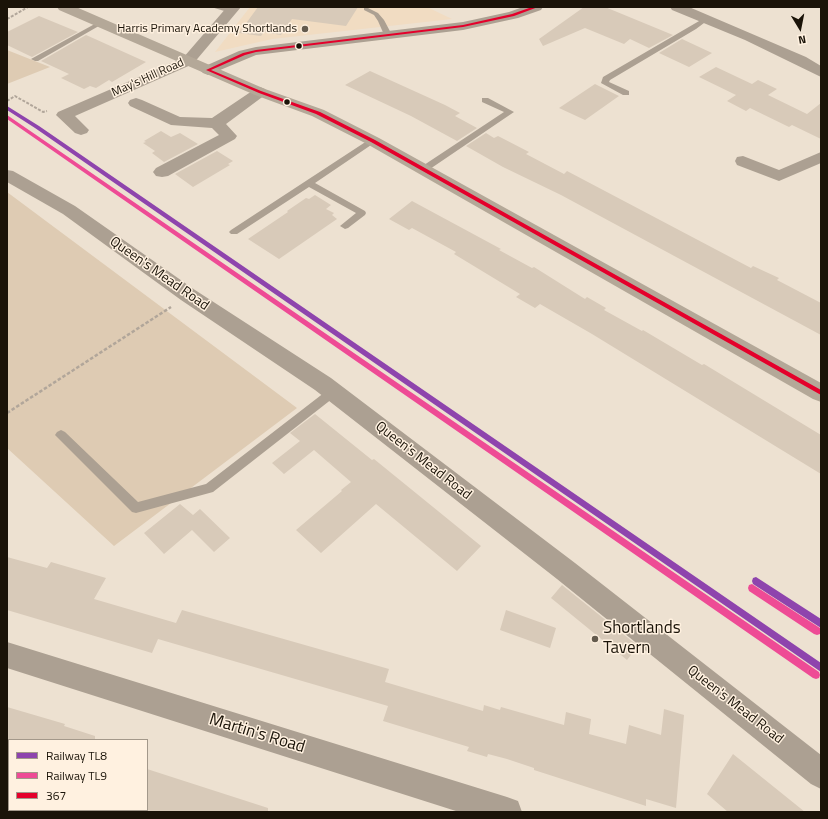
<!DOCTYPE html>
<html>
<head>
<meta charset="utf-8">
<style>
	body { margin:0 }
	#map { position:relative; width:828px; height:819px; overflow:hidden; background:#ede1d1; font-family:"Titillium Web",sans-serif }
	canvas { display:block }
	.frame { position:absolute; inset:0; border:8px solid #1a1308; pointer-events:none }
	.legend { position:absolute; left:8px; top:739px; width:140px; height:72px; box-sizing:border-box; background:#fff1e0; border:1px solid #a3988a; margin:0; padding:5px 7px; list-style:none; font-size:12px; color:#1a1308 }
	.legend li { display:flex; align-items:center; gap:8px; height:20px }
	.legend b { width:20px; border:1px solid #a3988a }
	.north { position:absolute; left:780px; top:8px; width:40px; height:40px; -webkit-text-stroke:3px #fff1e0; paint-order:stroke; rotate:170deg; font-size:11px; font-weight:700; line-height:16px; text-align:center; color:#1a1308 }
	.north::after { content:''; display:block; margin:auto; width:14px; height:18px; background:#1a1308; clip-path:polygon(50% 0,100% 100%,50% 72%,0 100%) }
</style>
</head>
<body>
<div id="map">
<canvas width="828" height="819"></canvas>
<div class="frame"></div>
<ul class="legend">
<li><b style="height:5px;background:#8e44ad"></b>Railway TL8</li>
<li><b style="height:5px;background:#ee4b95"></b>Railway TL9</li>
<li><b style="height:5px;background:#e4002b"></b>367</li>
</ul>
<div class="north">N</div>
</div>
<script>
const g = document.querySelector('canvas').getContext('2d');
g.lineJoin = 'round';
function fillPath(path, color) {
  g.fillStyle = color;
  g.fill(path, 'evenodd');
}
function shape(rows) {
  const path = new Path2D();
  for (const r of rows) {
    path.moveTo(r[0], r[1]);
    for (let i = 2; i < r.length; i += 2) path.lineTo(r[i], r[i + 1]);
  }
  return path;
}
function strokePath(path, color, width, dash) {
  g.strokeStyle = color;
  g.lineWidth = width;
  g.lineCap = dash ? 'butt' : 'round';
  g.setLineDash(dash || []);
  g.stroke(path);
}
function write(font, color, halo, rows, align = 'center') {
  g.font = font + ' "Titillium Web",sans-serif';
  g.lineWidth = 3;
  g.setLineDash([]);
  g.textBaseline = 'middle';
  g.strokeStyle = halo;
  g.fillStyle = color;
  for (const [text, x, y, turn = 0] of rows) {
    g.save();
    g.translate(x, y);
    g.rotate((+turn || 0) * Math.PI / 180);
    g.textAlign = isNaN(turn) ? turn : align;
    if (halo) g.strokeText(text, 0, 0);
    g.fillText(text, 0, 0);
    g.restore();
  }
}
const built = shape([
	[250,7,427,7,452,19,272,39,215,52]
]);
const green = shape([
	[7,50,50,67,7,84],
	[7,192,297,408,114,546,7,448]
]);
const building = shape([
	[258,7,358,7,346,26,292,19,281,35,264,32,261,36,239,33],
	[584,7,605,7,673,35,649,48,630,39,624,44,585,28,543,46,539,39],
	[39,16,78,32,32,57,7,45,7,32],
	[86,35,95,39,146,62,112,82,109,80,96,88,90,86,84,89,61,78,69,74,41,61],
	[682,39,712,53,689,67,659,53],
	[716,67,752,84,758,80,777,89,768,95,807,114,821,103,821,139,792,125,789,127,750,108,746,111,727,101,736,95,699,77],
	[370,71,445,105,460,113,455,116,477,128,457,141,411,116,345,85],
	[595,84,619,96,585,120,559,108],
	[161,131,171,137,180,133,198,144,164,162,152,153,155,151,143,143,146,142,144,141],
	[486,133,494,138,498,136,529,152,526,154,564,174,567,171,751,268,753,266,779,278,777,280,821,303,821,335,561,195,503,167,466,146],
	[217,151,233,161,228,164,230,165,193,187,175,174],
	[315,195,331,205,326,209,334,213,332,215,337,219,279,259,248,239,288,212,287,211,306,198,309,199],
	[412,201,501,249,499,250,532,268,534,267,585,299,587,297,606,308,604,310,642,331,643,330,702,365,704,364,821,435,821,474,592,334,540,304,535,308,516,297,520,294,454,254,456,252,412,228,409,230,389,219],
	[315,414,372,460,374,459,481,546,457,571,376,504,321,553,296,530,342,491,341,490,351,482,314,450,284,474,272,463,300,441,290,433],
	[180,504,193,515,200,509,230,538,214,552,192,530,164,554,144,533],
	[7,557,47,568,51,562,106,578,94,599,176,623,182,610,389,669,385,682,483,711,484,705,500,710,501,707,564,725,566,712,591,719,589,734,626,744,629,725,661,735,664,709,684,715,676,808,646,799,646,806,534,770,534,768,507,759,488,754,487,757,467,751,469,747,383,721,388,706,158,639,152,653,7,610],
	[562,585,638,646,627,660,551,598],
	[506,610,556,628,550,648,500,630],
	[7,707,65,724,64,726,95,736,95,740,7,740],
	[733,754,805,812,728,812,707,794],
	[147,769,268,808,268,812,147,812]
]);
const pathFar1 = shape([
	[7,19,28,7],
	[7,101,15,96,43,112,47,111]
]);
const path = shape([
	[7,413,171,307]
]);
const lane = shape([
	[211,7,223,7,234,11,231,13,211,7],
	[364,8,368,8,378,13,384,20,392,35,391,37,385,37,378,21,374,15,364,10,364,8],
	[706,17,708,18,708,20,696,29,610,80,609,82,629,91,629,95,623,95,601,83,603,77,706,17],
	[102,20,104,21,104,23,38,61,35,61,31,59,102,20],
	[482,98,488,98,514,112,427,171,421,171,420,169,421,167,504,112,482,102,482,98],
	[370,139,376,139,377,141,315,183,365,211,366,213,365,215,348,228,345,229,340,226,356,213,309,187,237,234,231,234,229,232,231,230,370,139],
	[333,388,337,389,338,392,337,395,213,492,136,513,132,512,55,435,57,432,61,430,65,432,138,502,206,484,329,389,333,388]
]);
const street = shape([
	[227,7,241,7,193,64,75,116,89,130,87,133,81,135,75,133,56,115,58,112,183,58,227,7],
	[523,7,543,7,541,10,518,18,463,30,256,55,213,73,208,75,203,73,200,70,203,67,239,51,256,47,463,22,509,12,523,7],
	[670,7,689,7,806,57,821,66,821,77,745,40,672,10,670,7],
	[260,87,265,89,268,92,265,95,226,124,237,136,235,139,168,176,162,177,156,176,153,172,156,168,219,135,212,128,171,125,130,106,128,103,130,100,136,98,142,100,180,117,212,118,255,89,260,87],
	[821,152,821,163,779,181,737,165,735,161,737,157,743,156,779,170,821,152],
	[7,170,13,171,75,206,195,290,331,378,575,563,821,755,821,789,811,784,557,579,315,390,181,300,63,214,7,182,7,170],
	[7,642,507,797,518,801,522,812,459,812,7,668,7,642]
]);
const secondary = shape([
	[57,7,76,7,265,89,324,110,379,138,821,383,821,402,813,399,367,144,312,116,255,95,59,10,57,7]
]);
const bus1 = shape([
	[532,7,538,7,514,16,463,27,256,52,245,55,211,70,261,91,320,112,375,140,821,390,821,395,371,142,316,114,259,93,206,70,243,53,256,50,463,25,512,14,532,7]
]);
const rail1 = shape([
	[7,106,39,126,821,663,821,672,35,128,7,110,7,106],
	[756,577,821,619,821,628,753,584,752,581,753,578,756,577]
]);
const rail2 = shape([
	[7,115,819,672,820,675,819,678,816,679,813,678,7,119,7,115],
	[752,584,820,628,821,630,820,634,817,635,814,634,749,591,748,588,749,585,752,584]
]);
const markers = [
	[305,29,4,"#645b4e"],
	[299,46,3.5,"#1a1308"],
	[287,102,3.5,"#1a1308"],
	[595,639,4,"#645b4e"]
];
const farPoinames = [
	["Harris Primary Academy Shortlands",297,29]
];
const farStreetnames = [
	["May's Hill Road",148,78,-24]
];
const streetNames = [
	["Queen's Mead Road",159,274,35],
	["Queen's Mead Road",423,461,38],
	["Queen's Mead Road",735,705,38]
];
const nearPoinames = [
	["Shortlands",603,629],
	["Tavern",603,649]
];
const nearStreetnames = [
	["Martin's Road",257,734,17]
];
fillPath(built, '#f1dcc2');
fillPath(green, '#decbb3');
fillPath(building, '#d8cab9');
strokePath(pathFar1, '#b1a69a', 2, [3, 1.5]);
strokePath(path, '#b1a69a', 2.5, [3.5, 2]);
fillPath(lane, '#aca092');
fillPath(street, '#aca092');
fillPath(secondary, '#b4a898');
fillPath(bus1, '#e4002b');
fillPath(rail1, '#8e44ad');
fillPath(rail2, '#ee4b95');
for (const [x, y, r, color] of markers) {
  const dot = new Path2D();
  dot.arc(x, y, r, 0, 2 * Math.PI);
  g.fillStyle = color;
  g.fill(dot);
  strokePath(dot, '#fff1e0', 1.5);
}
write('12px', '#1a1308', '#fff1e0', farPoinames, 'right');
write('12px', '#1a1308', '#fff1e0', farStreetnames);
write('14px', '#1a1308', '#fff1e0', streetNames);
write('17px', '#1a1308', '#fff1e0', nearPoinames, 'left');
write('17px', '#1a1308', '#fff1e0', nearStreetnames);
</script>
</body>
</html>
